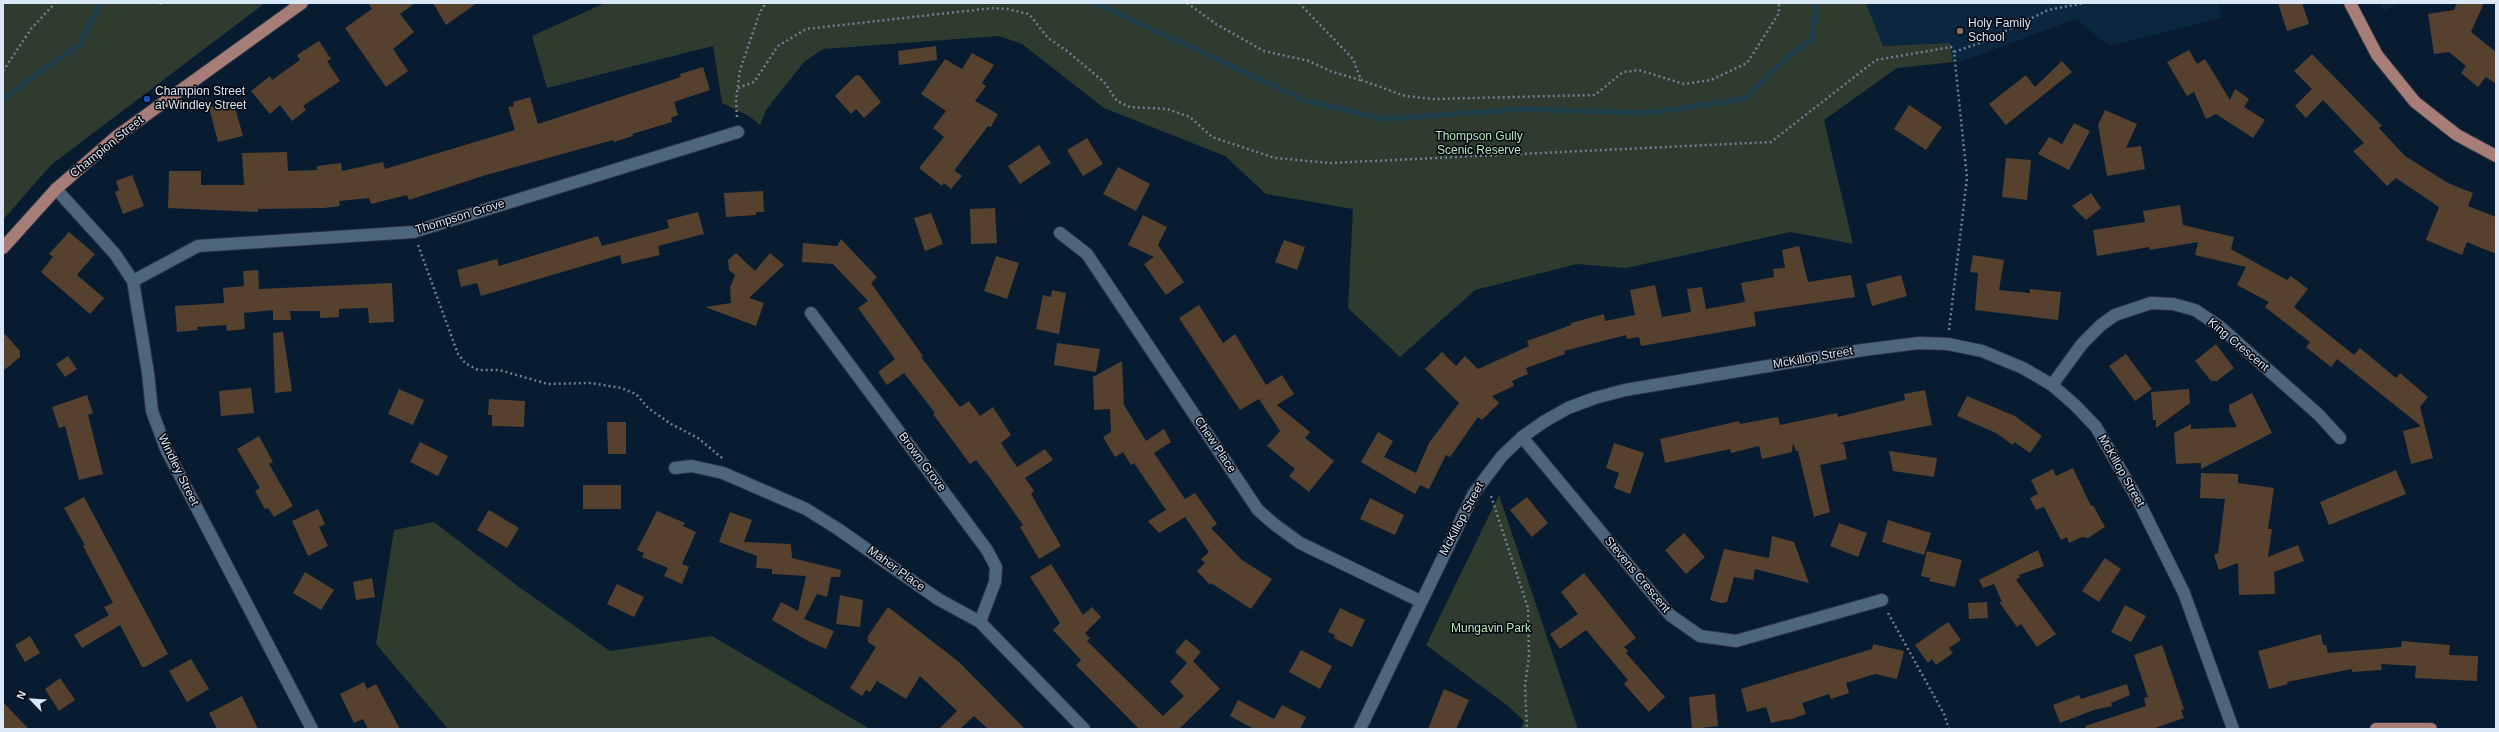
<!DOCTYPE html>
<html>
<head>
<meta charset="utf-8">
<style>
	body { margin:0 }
	#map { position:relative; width:2499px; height:732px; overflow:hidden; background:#071c30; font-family:Arial,sans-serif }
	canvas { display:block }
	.frame { position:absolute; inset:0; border:4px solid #dae7f6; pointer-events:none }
	.north { position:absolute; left:12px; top:680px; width:40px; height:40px; -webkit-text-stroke:3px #02060e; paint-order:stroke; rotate:295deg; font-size:11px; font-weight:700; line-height:16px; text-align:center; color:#dae7f6 }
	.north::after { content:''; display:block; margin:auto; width:14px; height:18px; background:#dae7f6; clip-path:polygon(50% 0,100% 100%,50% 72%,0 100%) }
</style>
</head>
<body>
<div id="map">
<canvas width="2499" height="732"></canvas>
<div class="frame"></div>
<div class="north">N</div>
</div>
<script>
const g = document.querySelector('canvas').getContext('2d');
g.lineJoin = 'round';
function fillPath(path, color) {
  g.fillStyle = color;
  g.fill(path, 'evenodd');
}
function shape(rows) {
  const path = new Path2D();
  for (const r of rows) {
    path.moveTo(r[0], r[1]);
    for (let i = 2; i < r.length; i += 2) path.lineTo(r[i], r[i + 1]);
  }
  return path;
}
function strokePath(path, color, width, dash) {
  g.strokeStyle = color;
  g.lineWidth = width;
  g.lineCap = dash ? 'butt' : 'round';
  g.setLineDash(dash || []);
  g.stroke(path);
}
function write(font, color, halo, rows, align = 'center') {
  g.font = font + ' Arial,sans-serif';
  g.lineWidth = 3;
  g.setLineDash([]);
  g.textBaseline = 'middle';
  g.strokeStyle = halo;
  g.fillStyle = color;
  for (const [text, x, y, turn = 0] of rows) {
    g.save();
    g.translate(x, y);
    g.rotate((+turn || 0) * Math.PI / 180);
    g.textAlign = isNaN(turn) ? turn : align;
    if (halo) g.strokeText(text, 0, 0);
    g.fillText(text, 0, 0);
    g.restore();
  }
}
const built = shape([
	[1866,3,2218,3,2222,18,2109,46,2076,19,1960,62,1953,62,1950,43,1883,46],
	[2380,3,2400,3,2383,11]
]);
const green = shape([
	[3,3,265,3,51,165,3,220],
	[605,3,1866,3,1883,46,1950,43,1953,62,1897,68,1824,120,1853,244,1791,232,1626,268,1577,264,1475,290,1400,357,1348,308,1353,209,1266,194,1225,156,1104,108,1022,44,999,36,823,49,804,62,766,110,760,125,749,116,722,103,713,46,547,88,532,36],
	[1499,495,1578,729,1521,729,1524,721,1508,706,1426,645],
	[434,522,519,587,610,651,712,636,870,729,448,729,376,644,394,530]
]);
const stream = shape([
	[1096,3,1307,101,1386,119,1521,109,1648,113,1744,99,1793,52,1812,40,1817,3],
	[3,100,39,72,80,45,100,3]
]);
const building = shape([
	[368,3,415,3,400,14,414,32,393,49,408,71,386,87,345,28,372,9],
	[433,3,477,3,446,25],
	[2278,3,2302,3,2309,24,2287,31],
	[2457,3,2484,3,2471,32,2496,52,2496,84,2486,77,2478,87,2461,73,2466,66,2449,52,2434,54,2428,14,2454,10],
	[319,41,331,59,327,61,340,81,303,106,306,110,292,121,280,105,270,114,251,91,270,76,272,80,300,60,297,55],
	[936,46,937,60,899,65,898,51],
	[2189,50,2197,64,2205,59,2230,100,2235,89,2249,99,2244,107,2265,120,2253,138,2216,114,2206,119,2194,92,2187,96,2167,62],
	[972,53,994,65,982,83,986,86,975,101,998,114,991,127,988,126,956,168,955,171,962,176,951,189,944,183,942,186,919,168,944,137,933,128,946,111,921,94,945,59,962,69],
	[2312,54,2382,126,2379,128,2405,156,2448,183,2473,193,2468,206,2496,217,2496,254,2467,242,2462,255,2426,240,2439,207,2396,178,2387,186,2353,151,2364,143,2323,100,2306,118,2295,106,2312,89,2294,71],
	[2062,61,2072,72,2006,125,1989,104,2026,75,2035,87],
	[703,67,710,90,674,102,678,115,671,118,672,122,632,134,633,136,614,142,613,140,486,175,409,200,407,195,371,204,369,198,339,201,340,206,324,208,258,209,258,212,168,208,169,171,201,171,201,185,244,185,242,153,287,152,288,171,317,170,317,166,341,163,342,171,383,162,385,169,515,130,508,107,514,106,513,102,530,97,538,124,681,77,680,74],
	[856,75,860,76,881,102,864,118,856,109,851,114,835,96],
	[224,103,226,110,234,104,243,136,218,142,209,107],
	[1909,105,1942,127,1926,150,1894,129],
	[2105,110,2137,124,2126,148,2141,146,2145,169,2107,176,2098,125],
	[2074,123,2090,131,2069,170,2038,154,2049,137,2062,144],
	[1087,138,1103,164,1083,176,1067,150],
	[1039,145,1051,163,1020,184,1008,166],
	[2006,158,2031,160,2027,200,2002,197],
	[1118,167,1150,184,1136,211,1103,194],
	[132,175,144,206,123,214,115,192,119,190,116,181],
	[763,191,764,212,756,212,756,215,726,217,724,193],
	[2091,193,2101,208,2086,220,2072,206],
	[2180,205,2183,225,2234,237,2231,249,2287,280,2291,276,2308,289,2294,307,2354,355,2360,348,2396,378,2400,373,2428,397,2420,407,2433,458,2411,464,2403,431,2421,426,2337,359,2331,367,2306,347,2310,342,2265,307,2269,302,2237,285,2246,267,2195,255,2198,242,2150,250,2149,247,2097,256,2093,230,2145,222,2143,211],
	[995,208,997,243,971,244,970,209],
	[698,212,704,234,658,246,660,255,622,264,620,255,481,296,477,283,461,287,457,270,497,259,499,266,598,236,602,246,669,228,667,220],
	[931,213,943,244,925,251,914,218],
	[1143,215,1167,227,1158,245,1184,282,1166,295,1144,264,1154,257,1128,245],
	[69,232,95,254,77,275,104,298,90,314,41,272,53,257,49,254],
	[841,239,877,277,871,283,923,356,921,357,960,407,969,401,980,416,993,407,1011,435,1001,443,1017,467,1045,449,1053,460,1025,478,1034,491,1031,494,1061,546,1039,559,1020,527,1023,525,990,478,976,460,970,464,933,414,935,413,904,373,887,385,878,372,895,359,858,308,868,301,833,264,802,262,803,243,837,246],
	[1284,240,1305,247,1297,270,1275,262],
	[1799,246,1808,282,1851,275,1855,297,1754,312,1756,326,1641,346,1639,337,1627,339,1626,335,1564,351,1565,354,1526,368,1528,374,1512,381,1514,386,1492,396,1499,403,1482,420,1478,417,1450,457,1446,455,1429,489,1420,485,1415,494,1361,462,1378,432,1393,441,1384,457,1416,473,1429,443,1459,403,1425,369,1442,352,1456,366,1465,356,1478,369,1529,346,1527,341,1571,325,1571,323,1604,314,1605,321,1635,315,1630,290,1655,285,1662,317,1691,312,1687,289,1702,287,1706,309,1745,302,1741,283,1774,277,1773,269,1785,268,1782,250],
	[736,253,755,271,770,253,784,265,749,298,764,303,756,326,705,307,731,303,730,288,735,275,729,270,728,260],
	[1973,255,2004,260,1999,290,2030,293,2030,289,2061,292,2058,320,1975,310,1978,273,1970,272],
	[996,256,1019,263,1007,299,984,291],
	[258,270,259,289,392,283,394,322,369,323,368,308,339,309,339,317,320,318,320,311,290,311,291,320,273,320,273,310,244,313,245,329,227,331,226,325,197,327,198,330,177,332,175,306,224,303,223,288,244,286,243,271],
	[1901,275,1907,296,1872,306,1866,284],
	[1052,290,1066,293,1059,334,1036,329,1043,295,1051,297],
	[1199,305,1223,343,1235,334,1266,385,1282,375,1294,394,1277,405,1310,432,1305,438,1334,461,1309,492,1289,476,1295,469,1267,446,1280,431,1259,399,1240,410,1179,318],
	[3,332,20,351,20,357,3,371],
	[283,332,292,391,275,393,273,333],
	[1057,343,1100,349,1096,372,1054,365],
	[2216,344,2234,368,2217,381,2211,381,2195,361],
	[2126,354,2152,389,2135,401,2109,366],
	[68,356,77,369,65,377,56,364],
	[1122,361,1124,405,1146,441,1164,429,1171,442,1154,453,1185,499,1195,493,1217,524,1211,528,1242,560,1272,579,1251,609,1211,583,1210,585,1197,571,1205,563,1201,559,1209,552,1185,517,1159,533,1148,521,1166,510,1134,463,1131,465,1123,452,1115,457,1103,437,1111,432,1110,409,1094,410,1093,377],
	[251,388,254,413,221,416,219,391],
	[399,389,424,400,413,425,388,414],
	[2189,389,2190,403,2156,428,2156,420,2153,420,2151,392],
	[1925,390,1932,425,1844,442,1841,444,1844,444,1847,459,1820,465,1830,512,1814,517,1798,451,1796,451,1793,443,1792,452,1762,459,1759,446,1731,453,1730,449,1665,463,1660,439,1739,421,1740,424,1778,417,1780,425,1837,413,1838,417,1905,400,1904,394],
	[2252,393,2272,433,2201,469,2201,463,2176,464,2174,433,2191,424,2191,429,2237,427,2229,411,2229,405],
	[87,395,93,413,88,415,103,474,79,480,65,426,59,428,52,407],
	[1967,396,2015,416,2042,436,2030,453,2014,442,2013,445,1996,433,1957,416],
	[489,399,525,401,524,427,492,426,492,415,488,415],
	[607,422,626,422,626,454,608,454],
	[259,436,273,462,269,464,293,506,274,517,268,508,265,509,255,491,260,488,237,449],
	[420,442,448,456,438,476,410,462],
	[1614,443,1644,453,1630,494,1614,488,1619,473,1606,468],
	[1889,451,1937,458,1934,477,1893,471],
	[2073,468,2091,506,2093,505,2105,527,2088,538,2082,537,2069,543,2067,537,2061,540,2044,507,2036,510,2030,498,2038,494,2031,480,2053,469,2056,476],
	[2396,470,2406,494,2329,525,2320,502],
	[2201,473,2238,474,2238,483,2274,488,2268,529,2272,529,2268,557,2298,545,2304,561,2274,572,2275,594,2239,595,2238,563,2219,570,2214,555,2218,553,2225,499,2200,498],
	[583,485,621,485,621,509,583,509],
	[84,497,168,654,145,667,142,667,120,625,82,648,74,635,109,615,104,607,113,603,83,546,85,545,64,508],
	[1527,497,1548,523,1532,537,1510,510],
	[1370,498,1404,515,1395,535,1360,519],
	[318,509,325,524,319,527,328,546,308,556,292,521],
	[489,510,519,528,507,548,477,530],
	[657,511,685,523,683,526,696,532,682,564,689,567,682,584,664,576,668,568,642,557,644,553,637,550],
	[730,512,752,520,744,542,791,544,792,558,841,570,840,577,831,577,827,597,817,594,804,619,834,631,826,649,808,641,772,620,781,602,798,611,806,576,772,574,772,569,756,568,757,556,719,542],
	[1888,520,1931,533,1924,555,1882,542],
	[1839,523,1867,533,1858,557,1830,546],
	[1684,533,1705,557,1686,574,1665,550],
	[1772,536,1794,542,1809,583,1755,569,1753,580,1734,577,1727,602,1721,603,1710,600,1724,549,1769,558],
	[2038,550,2044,566,2019,575,2020,577,2016,580,2056,634,2037,647,2021,624,2017,627,1999,602,2002,602,1994,584,1983,588,1979,580],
	[1927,551,1962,560,1955,587,1929,581,1930,578,1921,576],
	[2105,558,2121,569,2099,602,2082,591],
	[1051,564,1083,615,1092,607,1101,617,1085,633,1090,638,1087,641,1163,716,1184,696,1170,682,1187,663,1175,652,1186,639,1201,652,1193,661,1220,689,1179,729,1139,729,1076,665,1081,660,1053,630,1060,623,1030,577],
	[305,572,334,590,321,610,293,593],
	[1584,573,1636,638,1624,647,1628,651,1626,653,1665,697,1649,712,1624,684,1628,680,1586,630,1560,649,1550,634,1578,614,1561,592],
	[372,578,375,597,356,600,353,582],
	[617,584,644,597,634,617,607,604],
	[840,595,863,600,860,627,836,624],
	[1987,602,1988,618,1969,619,1968,603],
	[2125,605,2146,616,2131,642,2111,632],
	[888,607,959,662,1025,729,988,729,974,716,960,729,939,729,957,711,920,676,906,699,877,681,870,692,866,690,862,696,850,688,876,647,868,642,868,636],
	[1340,608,1365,620,1352,647,1334,638,1335,635,1328,632],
	[1948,622,1961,640,1949,648,1953,653,1936,665,1932,659,1928,663,1915,645],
	[2321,634,2323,645,2326,645,2328,653,2401,647,2402,641,2450,645,2449,655,2478,656,2477,681,2415,678,2416,666,2381,664,2382,670,2352,672,2352,669,2287,682,2288,684,2269,689,2258,651],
	[30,636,40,653,25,662,15,645],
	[1873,644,1904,651,1897,679,1875,674,1846,683,1849,693,1831,699,1829,694,1802,703,1806,714,1789,720,1789,719,1771,723,1766,707,1747,712,1741,689,1872,649],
	[2162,645,2184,709,2181,710,2184,718,2152,729,2086,729,2085,726,2146,706,2144,698,2148,697,2134,655],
	[1301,650,1332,666,1320,689,1289,672],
	[191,659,209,689,187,702,169,671],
	[60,678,75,700,59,711,45,689],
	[364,682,367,689,376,684,400,729,368,729,363,719,354,723,340,694],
	[2127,684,2130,695,2111,703,2112,706,2094,710,2060,723,2053,705,2079,695,2081,699],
	[1444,689,1469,700,1456,729,1428,729],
	[1715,694,1718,726,1692,729,1689,697],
	[242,696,258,729,217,729,209,713],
	[1238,700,1274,719,1282,705,1306,717,1300,729,1254,729,1230,716],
	[3,702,19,719,29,729,3,729]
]);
const path = shape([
	[160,3,162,6],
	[1187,3,1216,24,1264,51,1309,61,1330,71,1360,80],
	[1299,3,1353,59,1361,80,1405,96,1433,99,1595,95,1623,72,1639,70,1684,84,1711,80,1747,63,1779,13,1779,3],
	[3,71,31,29,55,3],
	[738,88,754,82,778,46,806,29,993,8,1007,9,1029,14,1048,38,1067,51,1104,82,1117,101,1130,107,1167,109,1190,117,1212,137,1275,158,1331,163,1771,142,1876,60,1951,47,1954,52],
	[737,117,736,100,740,70,760,12,766,3],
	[418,245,458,354,465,363,478,370,499,370,548,384,591,383,621,388,636,394,648,408,671,424,698,438,722,458],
	[1949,330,1967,178,1954,52,1983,42,2048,10,2084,3],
	[1491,496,1528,608,1529,656,1525,685,1527,729],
	[1888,613,1944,714,1949,729]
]);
const minor = shape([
	[56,189,115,254,133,281,148,373,152,411,166,449,312,729],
	[1060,233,1087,254,1258,510,1274,524,1300,543,1420,601],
	[133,281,198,246,413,232,738,132],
	[811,313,987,550,996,567,995,582,980,622],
	[2052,385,2082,344,2101,325,2115,315,2151,303,2173,304,2195,310,2219,326,2319,415,2340,438],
	[1522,437,1670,615,1700,636,1736,641,1882,600],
	[675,468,692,466,723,473,806,509,838,529,938,599,980,622,1084,729],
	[1360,729,1474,493,1502,456,1522,437,1545,421,1568,408,1595,398,1625,390,1863,350,1919,343,1948,344,1982,351,2023,368,2052,385,2075,405,2096,427,2138,500,2184,593,2233,729]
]);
const major = shape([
	[2350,3,2377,55,2415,102,2457,135,2496,156],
	[3,248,56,189,117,136,302,3],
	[2376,729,2431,729]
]);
const markers = [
	[1960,31,4,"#8d6e63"],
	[147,99,4,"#1a4fb4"]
];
const poiNames = [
	["Holy Family",1968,24],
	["School",1968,38],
	["Champion Street",155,92],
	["at Windley Street",155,106]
];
const parkNames = [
	["Thompson Gully",1479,137],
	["Scenic Reserve",1479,151],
	["Mungavin Park",1491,629]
];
const streetNames = [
	["Champion Street",107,147,-39],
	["Thompson Grove",460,217,-17],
	["King Crescent",2238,345,40],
	["McKillop Street",1813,358,-10],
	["Chew Place",1215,445,56],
	["Brown Grove",922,462,53],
	["Windley Street",178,470,64],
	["McKillop Street",2121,471,60],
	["McKillop Street",1462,519,-62],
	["Maher Place",896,569,36],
	["Stevens Crescent",1637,575,50]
];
fillPath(built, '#0b263f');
fillPath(green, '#2e3b2e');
strokePath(stream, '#203f4a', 5.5);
fillPath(building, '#56412f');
strokePath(minor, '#2c3244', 14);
strokePath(major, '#2c3244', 14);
strokePath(path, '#6f8092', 2.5, [2, 3]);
strokePath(minor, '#4e657e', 12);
strokePath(major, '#a77d77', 12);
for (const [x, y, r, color] of markers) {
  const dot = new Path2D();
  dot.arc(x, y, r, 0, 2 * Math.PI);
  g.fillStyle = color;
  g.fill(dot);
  strokePath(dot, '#02060e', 1.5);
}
write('12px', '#dae7f6', '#02060e', poiNames, 'left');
write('12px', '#bbe5bb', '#02060e', parkNames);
write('12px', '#dae7f6', '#02060e', streetNames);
</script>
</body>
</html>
